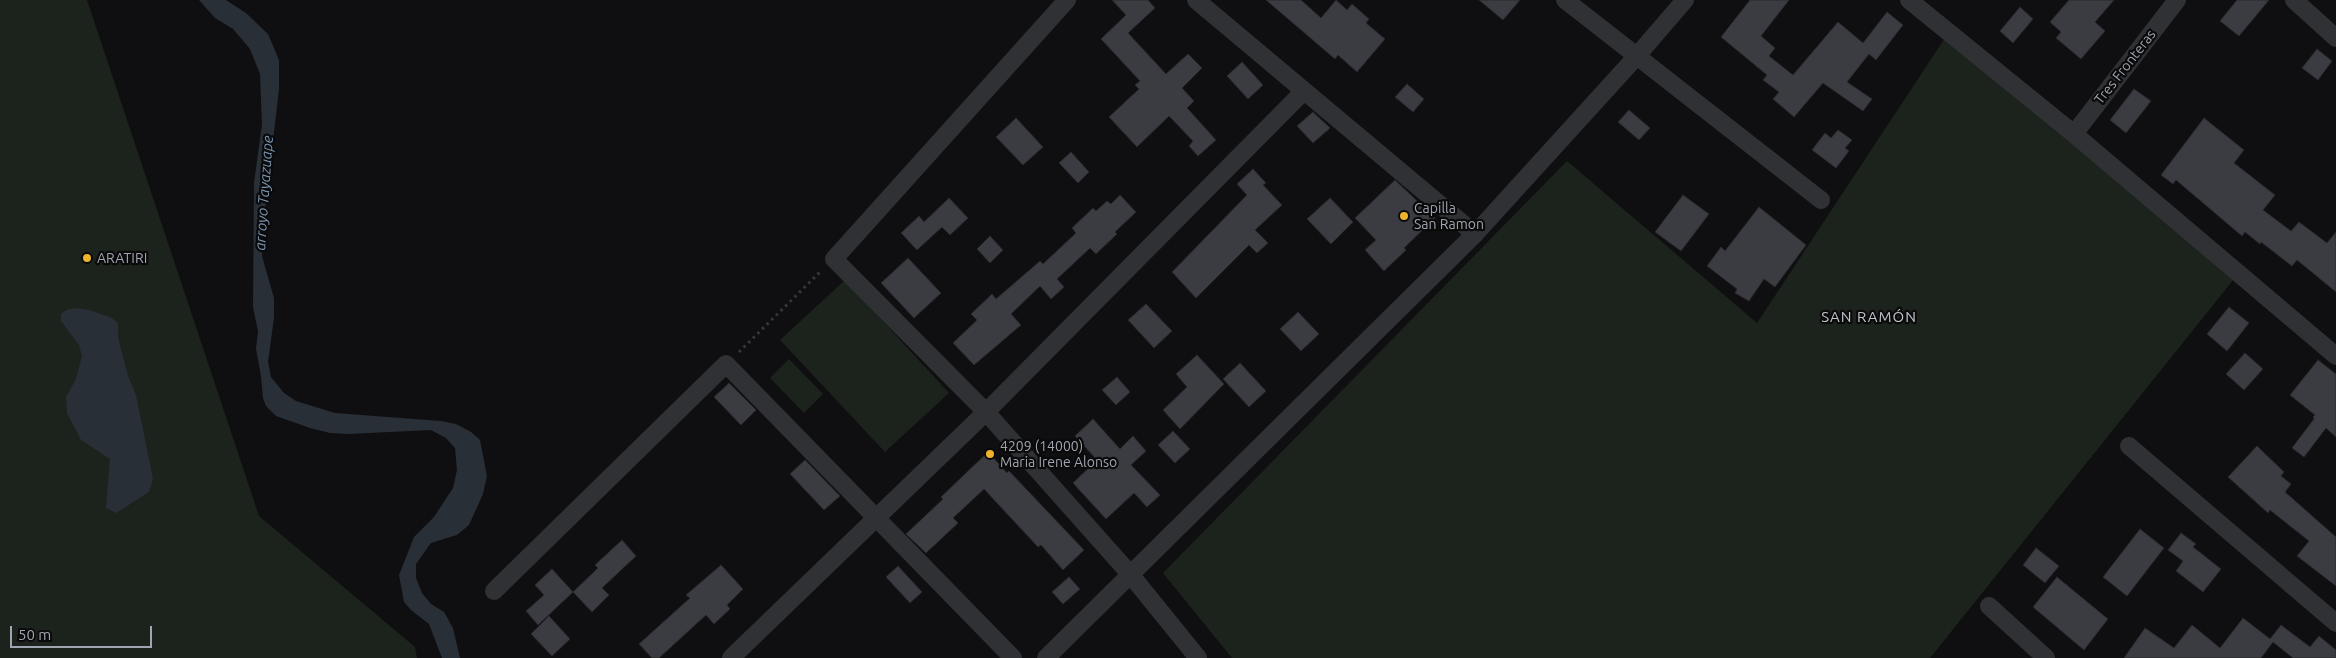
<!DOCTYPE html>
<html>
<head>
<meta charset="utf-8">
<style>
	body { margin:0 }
	#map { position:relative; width:2336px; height:658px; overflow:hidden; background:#0f0f11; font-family:Ubuntu,sans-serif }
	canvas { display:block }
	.scale { position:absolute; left:10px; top:626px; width:142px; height:22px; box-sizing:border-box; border:2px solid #a1a5b1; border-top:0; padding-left:6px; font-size:15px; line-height:18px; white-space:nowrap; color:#a1a5b1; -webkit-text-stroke:4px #0a0a0b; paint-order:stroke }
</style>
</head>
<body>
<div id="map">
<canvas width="2336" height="658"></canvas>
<div class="scale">50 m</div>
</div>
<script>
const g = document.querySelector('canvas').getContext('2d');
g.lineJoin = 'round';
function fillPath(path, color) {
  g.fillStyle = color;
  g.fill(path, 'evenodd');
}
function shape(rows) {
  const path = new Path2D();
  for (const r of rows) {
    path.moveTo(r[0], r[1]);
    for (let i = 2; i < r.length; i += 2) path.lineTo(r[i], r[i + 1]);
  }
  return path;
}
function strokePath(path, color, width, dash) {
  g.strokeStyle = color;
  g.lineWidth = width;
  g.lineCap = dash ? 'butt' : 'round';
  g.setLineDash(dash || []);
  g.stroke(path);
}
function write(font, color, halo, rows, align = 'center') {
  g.font = font + ' Ubuntu,sans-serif';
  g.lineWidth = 4.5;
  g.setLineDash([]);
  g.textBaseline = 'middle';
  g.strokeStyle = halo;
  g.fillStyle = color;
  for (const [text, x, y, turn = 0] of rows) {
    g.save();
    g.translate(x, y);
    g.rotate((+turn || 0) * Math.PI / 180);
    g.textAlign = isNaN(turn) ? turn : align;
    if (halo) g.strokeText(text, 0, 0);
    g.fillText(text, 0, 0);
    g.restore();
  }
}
const green = shape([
	[0,0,87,0,259,516,415,647,417,658,0,658],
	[1947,35,2234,279,1930,658,1232,658,1163,573,1567,161,1757,323],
	[845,280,949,393,885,452,780,340],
	[789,359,823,394,804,413,770,378]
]);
const water = shape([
	[199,0,226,0,246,13,268,34,279,60,279,89,264,219,262,256,274,298,274,318,268,362,271,377,284,393,296,401,335,413,441,421,456,424,471,432,480,440,487,476,483,494,469,525,457,535,431,543,416,564,416,578,422,593,431,604,444,612,453,628,460,658,442,658,429,624,411,610,404,602,399,575,414,537,434,517,453,488,457,470,455,448,446,438,431,430,348,434,330,433,310,428,276,416,266,406,263,398,261,376,256,349,258,331,253,307,254,183,262,124,260,74,250,49,233,29,215,18],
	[75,308,90,310,112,318,118,323,118,337,128,376,136,395,153,479,149,492,116,513,106,508,110,459,81,440,67,413,66,397,76,379,82,356,79,345,61,321,61,314,66,310]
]);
const building = shape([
	[1112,0,1148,0,1155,8,1128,33,1166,74,1188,54,1202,68,1182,88,1194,101,1187,108,1216,140,1198,156,1189,146,1193,141,1169,116,1137,147,1109,117,1139,89,1135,85,1140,81,1101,39,1126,15,1112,0],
	[1266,0,1301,0,1321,18,1336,0,1347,10,1352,4,1369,19,1366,23,1385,39,1357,72,1338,55,1335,59,1266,0],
	[1479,0,1520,0,1503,20,1479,0],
	[1750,0,1789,0,1761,36,1775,48,1769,56,1793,75,1838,22,1863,43,1887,12,1903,25,1876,60,1869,54,1847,82,1872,99,1863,111,1823,83,1794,117,1773,99,1779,92,1763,80,1767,75,1721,37,1750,0],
	[2069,0,2114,0,2095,22,2105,31,2081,59,2056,38,2061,32,2050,22,2069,0],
	[2237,0,2269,0,2239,36,2220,21,2237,0],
	[2020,7,2033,19,2013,43,2000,31,2020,7],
	[2317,49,2332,61,2318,80,2302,68,2317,49],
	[1242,62,1263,85,1248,99,1227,76,1242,62],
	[1407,84,1424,99,1413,112,1395,97,1407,84],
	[2134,89,2151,101,2126,133,2110,120,2134,89],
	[1629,110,1650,128,1639,140,1618,122,1629,110],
	[1313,112,1330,128,1313,143,1297,126,1313,112],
	[1016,118,1043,147,1023,165,996,137,1016,118],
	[2204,118,2244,150,2234,163,2275,195,2263,210,2291,231,2299,222,2327,243,2336,232,2336,292,2297,260,2292,266,2261,242,2260,244,2245,232,2242,236,2176,180,2173,184,2161,175,2204,118],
	[1838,130,1852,140,1845,148,1849,151,1836,168,1812,150,1825,133,1831,138,1838,130],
	[1071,152,1089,172,1078,183,1059,163,1071,152],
	[1253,169,1266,183,1263,185,1282,205,1255,230,1268,243,1257,253,1249,245,1196,298,1172,272,1247,195,1237,184,1253,169],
	[1395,180,1435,218,1404,248,1406,250,1384,271,1365,250,1376,240,1355,218,1395,180],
	[1120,195,1136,212,1115,232,1117,234,1096,254,1090,248,1057,279,1064,287,1051,299,1040,286,1011,314,1021,325,974,365,953,343,977,320,971,314,992,294,996,299,1040,261,1043,264,1076,233,1072,228,1093,208,1096,211,1107,201,1111,204,1120,195],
	[1683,195,1709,214,1681,251,1655,232,1683,195],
	[949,198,968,218,950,235,942,227,917,250,901,233,919,216,924,222,949,198],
	[1330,198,1353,222,1331,244,1307,219,1330,198],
	[1759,207,1806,245,1775,287,1764,279,1749,301,1735,293,1737,289,1707,266,1721,247,1725,251,1759,207],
	[990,236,1003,250,990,263,977,249,990,236],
	[908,258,941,293,914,318,881,283,908,258],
	[1146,304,1172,331,1154,348,1128,320,1146,304],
	[2229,307,2249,323,2227,351,2207,334,2229,307],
	[1298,312,1319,334,1301,351,1280,329,1298,312],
	[2245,353,2263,369,2244,390,2226,374,2245,353],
	[1197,355,1224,384,1180,429,1163,410,1187,387,1176,374,1197,355],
	[2318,360,2336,374,2336,437,2326,428,2304,457,2292,448,2314,419,2313,417,2315,415,2290,395,2318,360],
	[1240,363,1266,391,1249,407,1223,379,1240,363],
	[1117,377,1130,392,1116,405,1102,390,1117,377],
	[729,383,756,410,741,425,714,397,729,383],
	[1093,419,1120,449,1133,436,1146,451,1131,465,1160,495,1147,507,1134,493,1106,519,1073,483,1097,460,1075,436,1093,419],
	[1173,431,1190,449,1175,463,1158,445,1173,431],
	[2257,446,2284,472,2281,476,2291,484,2285,492,2336,537,2336,586,2297,556,2309,541,2270,510,2268,513,2228,477,2257,446],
	[988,452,1007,473,1009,471,1084,550,1063,570,1041,545,1038,547,984,489,953,518,958,523,926,553,906,534,943,499,941,497,988,452],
	[805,460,840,496,824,510,790,474,805,460],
	[2140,529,2164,548,2127,596,2103,577,2140,529],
	[2181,533,2196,544,2193,547,2221,569,2203,592,2176,571,2183,561,2168,550,2181,533],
	[622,540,636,556,602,588,609,595,592,612,573,592,598,568,595,565,622,540],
	[2036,548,2059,566,2045,583,2023,565,2036,548],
	[721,565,743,589,727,605,730,609,714,624,706,615,659,658,652,658,639,644,690,598,686,595,721,565],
	[898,566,922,592,910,603,886,577,898,566],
	[552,569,573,592,538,625,526,611,544,595,535,585,552,569],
	[1069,577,1080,589,1063,604,1052,592,1069,577],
	[2057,577,2108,619,2084,650,2033,607,2057,577],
	[549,616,570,639,552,656,531,634,549,616],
	[2243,618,2270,639,2281,625,2310,647,2319,636,2336,650,2336,658,2293,658,2273,642,2261,658,2124,658,2145,628,2174,648,2192,625,2220,648,2243,618]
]);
const path = shape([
	[739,352,822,270]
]);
const street = shape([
	[1067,0,834,259,986,412,1130,574,1198,658],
	[1196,0,1475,234],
	[1565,0,1821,200],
	[1909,0,2074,134,2336,356],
	[2294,0,2336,38],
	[2074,134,2177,0],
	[2129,446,2336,623],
	[494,591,726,364,1013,658],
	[1989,606,2046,658],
	[731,658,986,412,1304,91],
	[1046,658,1475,234,1636,57,1685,0]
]);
const markers = [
	[1404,216,5,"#edb32b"],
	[87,258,5,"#edb32b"],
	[990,454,5,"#edb32b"]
];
const streetNames = [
	["Tres Fronteras",2125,67,-52]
];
const poiNames = [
	["Capilla",1414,208],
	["San Ramon",1414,224],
	["ARATIRI",97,258],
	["4209 (14000)",1000,446],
	["Maria Irene Alonso",1000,462]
];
const waterNames = [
	["arroyo Tayazuape",264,193,-86]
];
const neighbourhoodNames = [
	["SAN RAMÓN",1869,317]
];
fillPath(green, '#1c231d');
fillPath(water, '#282f36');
fillPath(building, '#3b3c41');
strokePath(building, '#29292d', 1);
strokePath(path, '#36383c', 3, [2.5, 4]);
strokePath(street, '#303135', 18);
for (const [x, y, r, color] of markers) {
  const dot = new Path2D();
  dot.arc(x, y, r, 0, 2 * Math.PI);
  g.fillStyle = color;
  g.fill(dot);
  strokePath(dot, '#0a0a0b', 2);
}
write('14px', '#a1a5b1', '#0a0a0b', streetNames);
write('14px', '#a1a5b1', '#0a0a0b', poiNames, 'left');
write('italic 15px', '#7792ad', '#0a0a0b', waterNames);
g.letterSpacing = '1px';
write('15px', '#c1c4cd', '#0a0a0b', neighbourhoodNames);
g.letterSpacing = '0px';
</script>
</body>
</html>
